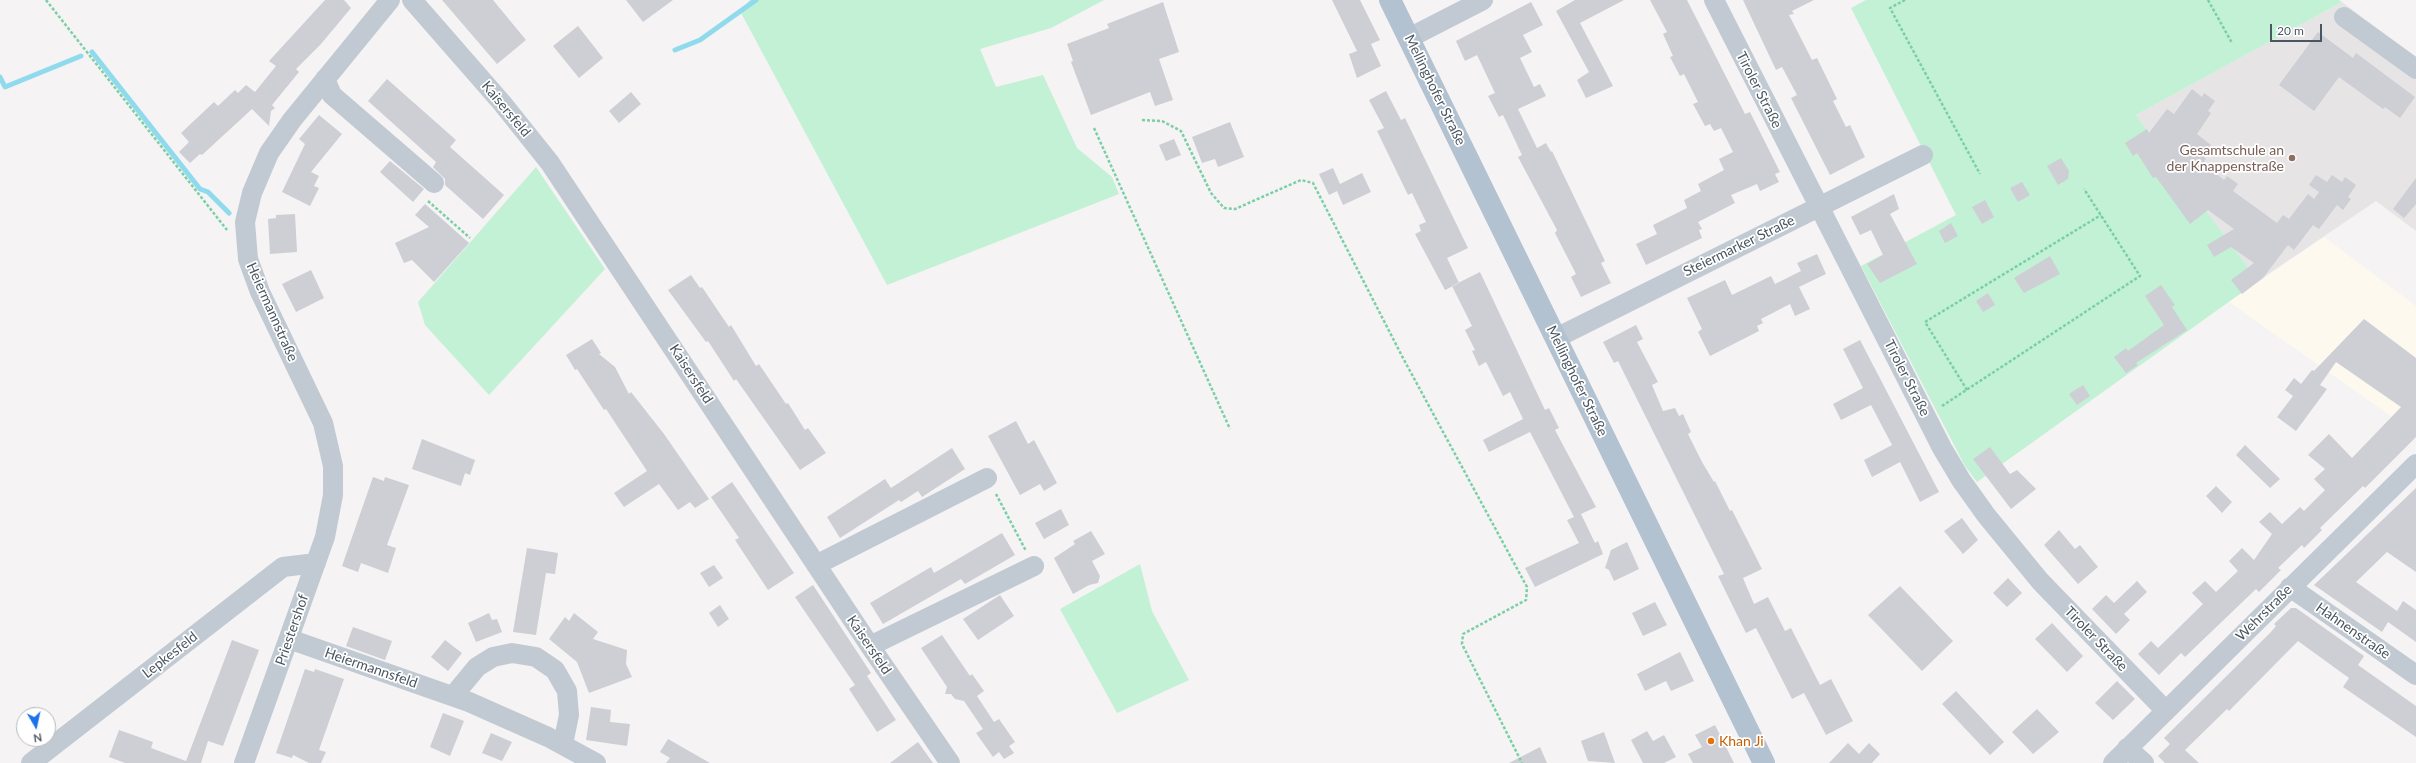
<!DOCTYPE html>
<html>
<head>
<meta charset="utf-8">
<style>
	body { margin:0 }
	#map { position:relative; width:2416px; height:763px; overflow:hidden; background:#f5f3f3; font-family:Lato,sans-serif }
	canvas { display:block }
	.north { position:absolute; left:16px; top:707px; width:40px; height:40px; box-sizing:border-box; background:#fff; border:1px solid #b7bbc0; border-radius:50%; rotate:171deg; font-size:11px; font-weight:700; line-height:16px; text-align:center; color:#4a5661 }
	.north::after { content:''; display:block; margin:auto; width:14px; height:18px; background:#1a73e8; clip-path:polygon(50% 0,100% 100%,50% 72%,0 100%) }
	.scale { position:absolute; left:2270px; top:24px; width:52px; height:18px; box-sizing:border-box; border:2px solid #4a5661; border-top:0; padding-left:5px; font-size:12px; line-height:14px; white-space:nowrap; color:#4a5661; -webkit-text-stroke:3px #fff; paint-order:stroke }
</style>
</head>
<body>
<div id="map">
<canvas width="2416" height="763"></canvas>
<div class="north">N</div>
<div class="scale">20 m</div>
</div>
<script>
const g = document.querySelector('canvas').getContext('2d');
g.lineJoin = 'round';
function fillPath(path, color) {
  g.fillStyle = color;
  g.fill(path, 'evenodd');
}
function shape(rows) {
  const path = new Path2D();
  for (const r of rows) {
    path.moveTo(r[0], r[1]);
    for (let i = 2; i < r.length; i += 2) path.lineTo(r[i], r[i + 1]);
  }
  return path;
}
function strokePath(path, color, width, dash) {
  g.strokeStyle = color;
  g.lineWidth = width;
  g.lineCap = dash ? 'butt' : 'round';
  g.setLineDash(dash || []);
  g.stroke(path);
}
function write(font, color, halo, rows, align = 'center') {
  g.font = font + ' Lato,sans-serif';
  g.lineWidth = 3.5;
  g.setLineDash([]);
  g.textBaseline = 'middle';
  g.strokeStyle = halo;
  g.fillStyle = color;
  for (const [text, x, y, turn = 0] of rows) {
    g.save();
    g.translate(x, y);
    g.rotate((+turn || 0) * Math.PI / 180);
    g.textAlign = isNaN(turn) ? turn : align;
    if (halo) g.strokeText(text, 0, 0);
    g.fillText(text, 0, 0);
    g.restore();
  }
}
const commercial = shape([
	[2324,237,2416,306,2416,437,2414,439,2388,414,2229,302]
]);
const education = shape([
	[2342,2,2416,57,2416,231,2376,201,2258,281,2136,115]
]);
const green = shape([
	[750,0,1104,0,1051,28,980,49,996,87,1043,75,1077,148,1112,177,1119,194,887,285,740,11],
	[1866,0,2339,0,2342,2,2136,115,2258,281,1977,482,1965,466,1861,266,1956,215,1851,8],
	[536,167,605,269,489,395,425,325,418,302],
	[1140,564,1152,611,1189,680,1117,713,1060,609]
]);
const stream = shape([
	[675,50,700,40,756,0],
	[92,52,200,189,208,192,229,213],
	[0,77,5,87,81,56]
]);
const building = shape([
	[325,0,344,0,351,8,321,44,296,69,299,72,272,105,275,108,271,111,269,126,252,109,202,155,200,154,190,163,179,152,189,142,181,133,214,102,218,106,235,90,238,93,246,85,255,92,276,66,269,61],
	[442,0,493,0,526,40,497,64],
	[626,0,673,0,643,22],
	[1332,0,1360,0,1380,40,1371,44,1381,66,1357,78,1349,54,1357,51],
	[1575,0,1624,0,1580,23,1613,86,1586,98,1577,80,1589,72,1556,11],
	[1650,0,1687,0,1745,114,1750,112,1780,172,1775,174,1779,182,1760,191,1757,184,1731,195,1735,203,1698,222,1702,229,1699,230,1702,238,1646,265,1636,244,1657,234,1653,225,1687,208,1684,200,1701,191,1698,184,1724,170,1719,159,1733,152,1721,128,1714,131,1710,124,1705,126,1693,104,1698,102,1684,74,1680,76,1670,57,1673,56,1663,34,1667,32],
	[1743,0,1814,0,1792,11,1794,14,1789,15,1812,60,1817,58,1837,99,1833,101,1846,127,1850,125,1865,157,1830,175,1791,98,1797,95,1782,67,1776,70],
	[1163,2,1179,52,1159,59,1173,100,1155,106,1150,92,1091,115,1071,62,1073,61,1067,44,1109,28,1107,24],
	[1531,2,1543,25,1523,35,1532,52,1520,58,1534,87,1540,84,1546,96,1518,109,1537,148,1546,143,1551,152,1552,151,1605,261,1601,263,1611,283,1581,297,1571,277,1576,274,1555,233,1557,230,1518,157,1522,155,1503,115,1499,117,1488,96,1495,93,1477,55,1465,61,1456,41],
	[578,26,603,58,579,78,553,46],
	[2318,32,2353,58,2356,53,2415,97,2400,118,2385,107,2383,109,2339,77,2314,111,2279,85],
	[387,79,456,140,450,147,504,195,483,219,445,185,445,179,433,167,436,162,368,101],
	[2192,89,2202,97,2204,93,2215,101,2208,111,2211,113,2197,134,2211,145,2203,156,2206,159,2203,163,2224,180,2227,176,2238,184,2233,191,2277,223,2283,215,2289,219,2308,194,2314,199,2319,192,2309,185,2316,175,2327,182,2332,175,2342,182,2345,177,2356,185,2348,197,2351,199,2343,210,2337,205,2319,229,2313,225,2294,250,2288,245,2263,278,2242,294,2231,280,2254,263,2231,247,2214,257,2207,245,2234,229,2208,210,2190,224,2156,177,2153,178,2137,153,2133,156,2125,143,2147,129,2149,133,2167,109,2174,114],
	[1386,91,1401,120,1405,118,1468,248,1447,258,1459,283,1445,290,1415,234,1421,231,1419,225,1426,222,1412,193,1408,195,1377,131,1384,128,1369,100],
	[631,92,641,104,619,123,609,111],
	[319,115,342,134,311,172,319,176,314,186,319,188,310,206,282,192,305,144,299,139],
	[1230,122,1244,157,1218,167,1215,159,1202,163,1192,137],
	[1174,139,1181,155,1166,161,1159,145],
	[2061,158,2069,171,2068,179,2058,185,2047,166],
	[390,161,424,189,413,202,380,172],
	[1333,168,1340,184,1362,173,1371,192,1343,205,1337,191,1329,195,1319,174],
	[2416,178,2416,204,2404,218,2393,209],
	[2022,182,2030,195,2018,202,2010,188],
	[1894,194,1899,209,1890,214,1917,264,1880,283,1867,264,1883,255,1871,230,1860,235,1851,217],
	[1985,200,1994,217,1982,224,1972,207],
	[425,204,469,243,434,282,412,260,404,263,395,243,429,227,415,215],
	[295,214,297,252,270,254,268,219,276,218,276,215],
	[1951,223,1958,236,1945,243,1939,231],
	[1817,254,1826,274,1799,287,1810,309,1795,316,1790,304,1761,319,1763,323,1757,326,1759,331,1710,356,1698,332,1702,329,1687,298,1725,280,1732,295,1771,276,1775,284,1801,271,1797,263],
	[2050,256,2060,274,2024,293,2014,278],
	[311,270,324,298,296,312,282,284],
	[1480,272,1545,410,1549,408,1559,428,1555,430,1596,507,1581,514,1595,543,1598,541,1603,554,1535,587,1525,568,1579,543,1567,520,1574,517,1530,432,1489,452,1483,440,1523,419,1510,392,1503,396,1486,362,1479,366,1472,351,1475,350,1465,330,1472,326,1452,286],
	[691,275,700,288,702,287,729,327,731,325,756,366,759,364,786,404,788,403,805,430,808,428,826,453,800,470,736,379,734,381,708,341,706,342,668,290],
	[2161,285,2175,305,2172,307,2187,330,2136,363,2138,365,2126,373,2114,357,2126,348,2128,351,2164,325,2145,296],
	[1988,293,1995,305,1983,312,1976,301],
	[2364,319,2416,358,2416,437,2365,488,2363,486,2320,528,2322,530,2304,548,2302,545,2278,568,2281,570,2259,592,2256,589,2185,657,2181,653,2159,675,2138,654,2151,641,2158,648,2203,604,2192,593,2205,581,2216,592,2238,571,2229,561,2242,548,2254,560,2272,534,2259,522,2270,512,2282,524,2300,507,2304,511,2325,490,2314,479,2325,469,2308,455,2329,434,2352,458,2401,407,2336,362,2320,385,2327,389,2296,431,2277,417,2293,396,2285,390,2294,378,2301,384,2312,370,2314,371],
	[1636,325,1643,339,1637,342,1658,382,1652,385,1663,411,1675,408,1679,416,1683,414,1691,432,1688,434,1702,462,1714,482,1715,481,1730,511,1732,510,1762,569,1743,578,1754,604,1768,597,1785,631,1791,628,1820,685,1831,679,1853,721,1826,735,1804,693,1792,699,1756,628,1746,633,1718,576,1724,574,1618,361,1614,363,1603,342],
	[592,339,601,353,599,354,615,367,629,394,631,392,664,434,709,499,695,508,690,502,678,510,659,484,624,507,614,493,647,471,606,409,604,410,577,369,575,370,566,355],
	[1860,340,1939,492,1920,502,1900,462,1872,477,1864,460,1892,445,1871,405,1841,420,1833,404,1863,388,1843,349],
	[2083,385,2090,396,2077,405,2069,394],
	[1016,421,1028,444,1034,440,1057,483,1044,491,1040,484,1020,495,988,436],
	[422,439,475,460,470,475,465,473,461,486,412,469],
	[2245,445,2280,479,2270,488,2236,455],
	[1990,447,2010,474,2017,470,2036,489,2011,509,1973,459],
	[952,448,965,469,922,497,918,491,901,502,899,500,840,538,827,517,885,479,891,488],
	[373,477,384,481,385,477,409,485,387,545,396,548,388,573,361,563,358,572,342,566],
	[732,482,794,573,768,590,735,540,739,538,711,497],
	[2216,486,2232,502,2222,513,2206,496],
	[2416,488,2416,572,2387,552,2356,582,2397,611,2403,601,2416,610,2416,642,2388,622,2382,632,2314,585],
	[1061,509,1069,525,1044,539,1035,523],
	[1962,518,1978,540,1963,554,1944,531],
	[2059,530,2075,549,2080,545,2098,567,2078,584,2044,545],
	[1091,531,1105,554,1092,561,1100,576,1098,583,1089,585,1073,594,1054,558,1075,544,1073,541],
	[1002,533,1015,555,965,584,961,579,883,624,870,603,931,567,934,573],
	[1627,542,1639,569,1614,581,1609,570,1605,568,1611,550],
	[527,548,558,553,555,574,546,573,536,635,513,632],
	[714,565,723,578,709,587,700,573],
	[2008,578,2022,593,2007,607,1993,593],
	[2137,581,2147,592,2124,614,2130,620,2116,634,2092,609,2106,595,2114,603],
	[813,585,871,673,867,676,896,720,877,732,849,689,855,685,795,597],
	[1900,586,1953,641,1922,671,1868,615],
	[1000,595,1014,616,978,640,963,619],
	[1655,602,1667,625,1643,636,1632,613],
	[720,605,729,619,718,627,709,613],
	[2291,608,2296,608,2364,656,2358,665,2416,706,2416,737,2343,687,2349,678,2298,641,2229,711,2227,709,2185,750,2199,763,2165,763,2158,756,2170,744,2164,738,2271,632,2276,626,2274,624],
	[489,613,492,620,497,619,502,632,476,642,468,623],
	[574,613,598,632,593,639,627,650,626,664,632,677,589,693,577,662,549,639,565,617,569,621],
	[2052,623,2083,656,2067,672,2035,639],
	[353,627,392,641,385,660,346,646],
	[942,635,970,676,972,674,984,691,977,696,994,722,999,719,1015,742,1009,746,1014,753,1004,759,999,752,993,757,976,733,983,729,964,701,955,699,951,694,945,694,947,687,921,648],
	[232,640,259,650,223,746,208,741,201,763,125,763,109,757,119,730,153,742,151,748,186,761],
	[445,640,462,653,448,671,431,657],
	[1680,652,1694,681,1671,691,1666,681,1645,691,1637,674],
	[305,669,314,672,315,669,344,679,319,750,326,752,321,763,309,763,293,755,292,758,276,753],
	[2117,681,2135,699,2113,720,2095,703],
	[1956,691,2004,742,1990,755,1942,704],
	[591,707,611,710,610,722,630,724,627,746,586,740],
	[2037,709,2059,732,2033,754,2012,732],
	[443,713,464,721,450,756,430,747],
	[1715,725,1734,763,1693,763,1688,754,1702,747,1695,735],
	[1647,731,1653,741,1664,735,1676,757,1664,763,1643,763,1631,740],
	[1604,732,1615,763,1588,761,1581,741],
	[491,733,512,742,502,761,482,753],
	[668,739,710,763,666,763,670,758,660,752],
	[918,742,933,763,890,763],
	[1848,743,1859,754,1869,743,1880,754,1872,763,1829,763],
	[1540,747,1547,763,1509,763]
]);
const path = shape([
	[46,0,227,230],
	[1905,0,1890,8,1980,174],
	[2208,0,2232,43],
	[1142,120,1162,121,1181,131,1211,193,1224,208,1235,209,1301,180,1313,183,1403,358,1527,587,1526,600,1463,634,1462,644,1522,763],
	[1094,128,1230,429],
	[428,201,470,238],
	[1967,390,1925,322,2101,215],
	[1942,406,2140,276,2084,189],
	[996,494,1026,551]
]);
const minor = shape([
	[412,0,502,103,550,163,870,646,950,763],
	[1714,0,1942,448,1961,480,1986,515,2040,581,2166,711],
	[2344,17,2416,69],
	[1409,38,1483,0],
	[325,79,332,95,434,183],
	[1556,338,1923,155],
	[816,565,987,478],
	[2290,587,2416,675],
	[289,639,469,702,548,737,596,763],
	[870,646,1034,566],
	[453,696,477,667,493,657,512,653,536,657,555,670,567,691,569,715,563,744],
	[2127,748,2144,763],
	[31,763,283,567,316,563],
	[244,763,325,537,333,495,333,466,323,423,260,292,248,259,245,222,252,193,269,153,292,120,390,0],
	[2113,763,2416,464]
]);
const major = shape([
	[1390,0,1764,763]
]);
const markers = [
	[2292,158,4,"#8d6e63"],
	[1711,741,4,"#e8710a"]
];
const streetNames = [
	["Mellinghofer Straße",1435,90,64],
	["Tiroler Straße",1759,90,63],
	["Kaisersfeld",506,109,50],
	["Steiermarker Straße",1739,246,-26],
	["Heiermannstraße",272,312,66],
	["Kaisersfeld",691,374,57],
	["Tiroler Straße",1907,378,63],
	["Mellinghofer Straße",1577,381,64],
	["Wehrstraße",2264,613,-45],
	["Priestershof",292,630,-71],
	["Hahnenstraße",2353,631,35],
	["Tiroler Straße",2096,639,46],
	["Kaisersfeld",869,645,56],
	["Lepkesfeld",170,655,-38],
	["Heiermannsfeld",371,668,19]
];
const educationNames = [
	["Gesamtschule an",2284,150],
	["der Knappenstraße",2284,166]
];
const foodNames = [
	["Khan Ji",1719,741]
];
fillPath(commercial, '#fdf9ef');
fillPath(education, '#e6e4e5');
fillPath(green, '#c3f1d5');
strokePath(stream, '#90daee', 5);
fillPath(building, '#cdcfd5');
strokePath(path, '#7ad0a6', 2.5, [3, 2]);
strokePath(minor, '#c1cad2', 20);
strokePath(major, '#b3c2d1', 22);
for (const [x, y, r, color] of markers) {
  const dot = new Path2D();
  dot.arc(x, y, r, 0, 2 * Math.PI);
  g.fillStyle = color;
  g.fill(dot);
  strokePath(dot, '#fff', 1.5);
}
write('14px', '#4a5661', '#fff', streetNames);
write('14px', '#785e54', '#fff', educationNames, 'right');
write('14px', '#c56008', '#fff', foodNames, 'left');
</script>
</body>
</html>
